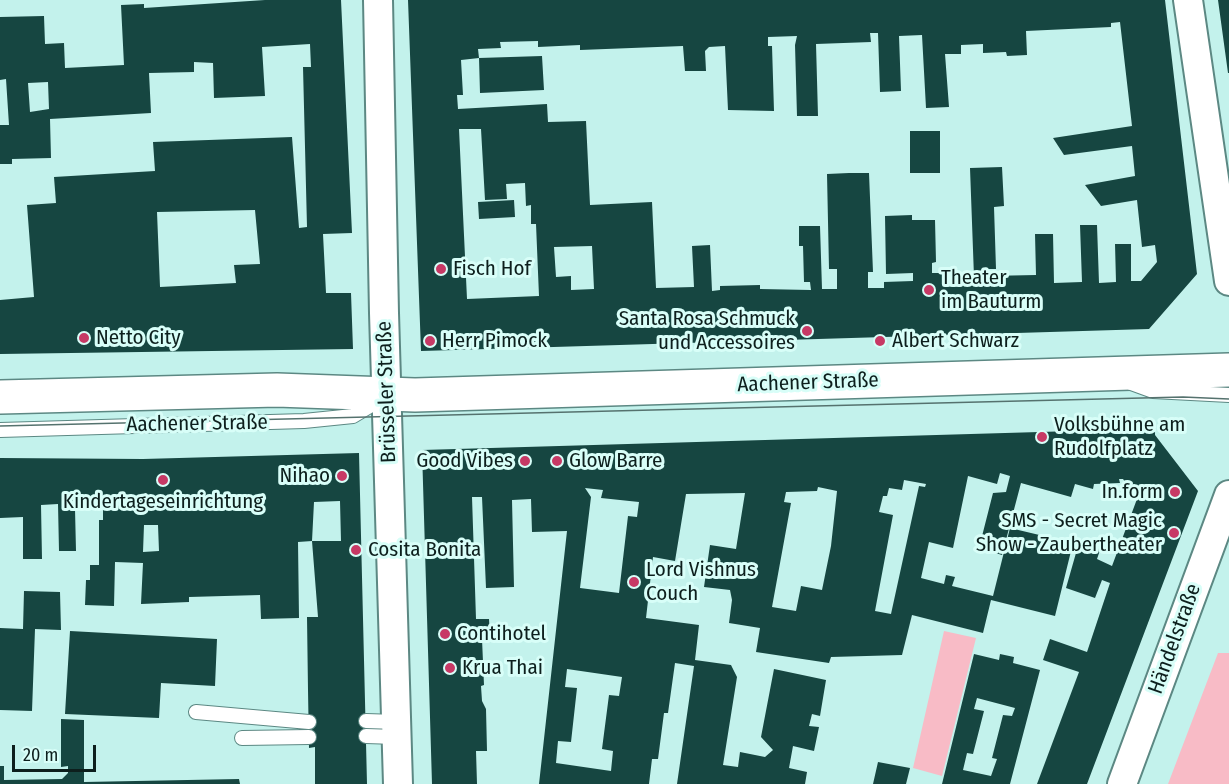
<!DOCTYPE html>
<html>
<head>
<meta charset="utf-8">
<style>
	body { margin:0 }
	#map { position:relative; width:1229px; height:784px; overflow:hidden; background:#c3f2ec; font-family:"Fira Sans Condensed",sans-serif }
	canvas { display:block }
	.scale { position:absolute; left:12px; top:745px; width:84px; height:27px; box-sizing:border-box; border:3px solid #0d1f1d; border-top:0; padding-left:8px; font-size:18px; line-height:21px; white-space:nowrap; color:#0d1f1d; -webkit-text-stroke:4px #d8fef8; paint-order:stroke }
</style>
</head>
<body>
<div id="map">
<canvas width="1229" height="784"></canvas>
<div class="scale">20 m</div>
</div>
<script>
const g = document.querySelector('canvas').getContext('2d');
g.lineJoin = 'round';
function fillPath(path, color) {
  g.fillStyle = color;
  g.fill(path, 'evenodd');
}
function shape(rows) {
  const path = new Path2D();
  for (const r of rows) {
    path.moveTo(r[0], r[1]);
    for (let i = 2; i < r.length; i += 2) path.lineTo(r[i], r[i + 1]);
  }
  return path;
}
function strokePath(path, color, width, dash) {
  g.strokeStyle = color;
  g.lineWidth = width;
  g.lineCap = dash ? 'butt' : 'round';
  g.setLineDash(dash || []);
  g.stroke(path);
}
function write(font, color, halo, rows, align = 'center') {
  g.font = font + ' "Fira Sans Condensed",sans-serif';
  g.lineWidth = 6;
  g.setLineDash([]);
  g.textBaseline = 'middle';
  g.strokeStyle = halo;
  g.fillStyle = color;
  for (const [text, x, y, turn = 0] of rows) {
    g.save();
    g.translate(x, y);
    g.rotate((+turn || 0) * Math.PI / 180);
    g.textAlign = isNaN(turn) ? turn : align;
    if (halo) g.strokeText(text, 0, 0);
    g.fillText(text, 0, 0);
    g.restore();
  }
}
const green = shape([
	[944,631,976,638,942,776,913,768],
	[1218,653,1229,653,1229,784,1168,784]
]);
const building = shape([
	[265,0,341,0,352,233,323,234,326,293,351,293,353,349,0,354,0,300,34,297,27,205,56,203,54,177,155,171,153,142,292,137,299,228,307,227,303,67,311,67,310,44,262,47,265,96,214,98,213,63,194,62,194,72,149,73,151,113,50,119,51,158,12,159,12,164,0,164,0,125,9,125,6,79,0,80,0,17,44,16,45,44,64,43,65,68,124,65,121,5,144,4,144,8],
	[48,82,49,109,30,112,28,83],
	[255,210,260,264,234,265,236,283,160,287,157,212],
	[408,0,1165,0,1197,274,1149,329,421,351],
	[1120,22,1132,126,1053,138,1064,155,1132,146,1135,176,1085,185,1101,206,1137,200,1142,247,1155,245,1157,262,1141,281,1131,281,1131,244,1115,244,1116,282,1099,283,1097,225,1080,225,1082,282,1054,283,1053,234,1035,234,1036,275,988,276,988,269,996,269,994,207,1004,206,1002,167,970,168,974,277,960,277,960,286,945,287,944,273,932,273,932,263,936,262,935,220,912,220,912,215,885,216,886,274,913,273,913,281,884,282,884,288,868,288,868,272,873,272,869,173,849,173,827,174,829,269,837,269,837,289,822,289,820,226,799,226,799,246,803,246,804,282,810,282,811,290,760,289,760,285,720,286,720,290,712,291,710,245,692,246,694,287,656,288,652,202,590,205,586,121,548,122,547,104,458,109,457,95,463,95,461,60,479,58,480,93,544,90,542,56,479,58,478,49,501,48,500,42,538,41,538,47,580,45,580,50,683,46,685,71,706,71,705,51,709,47,725,46,728,110,774,111,772,46,768,46,768,37,797,36,795,45,797,116,818,116,816,44,871,42,870,33,878,33,880,92,901,91,899,36,922,35,926,108,949,107,945,54,961,54,961,45,983,44,983,53,1006,52,1007,56,1027,55,1026,31,1111,27,1111,23],
	[459,129,481,129,485,200,507,199,506,184,525,183,526,206,531,205,531,224,536,224,539,296,467,299],
	[592,246,594,289,571,290,571,276,556,277,554,247],
	[1218,0,1229,0,1229,73,1228,73],
	[910,131,940,131,940,173,910,173],
	[514,200,515,217,479,219,478,202],
	[1155,425,1155,435,1198,491,1087,784,1037,784,1079,672,1043,660,1050,639,1087,652,1110,583,1102,580,1095,598,1066,588,1080,539,1101,547,1097,559,1112,566,1137,499,1123,479,1119,479,1120,483,1094,484,1093,489,1075,484,1071,497,1021,483,1002,555,979,548,993,493,1006,492,1010,476,1000,473,997,484,968,476,953,548,929,542,921,578,944,584,946,575,955,577,952,586,993,596,1010,528,1073,543,1055,616,991,600,983,633,912,615,902,655,831,657,829,663,756,652,760,628,729,623,732,600,730,590,704,587,710,545,736,549,745,493,686,494,675,561,653,557,646,618,699,625,695,660,731,665,737,677,723,765,738,767,740,752,765,757,773,750,761,737,774,669,826,680,820,716,812,714,809,726,819,727,814,751,793,746,789,768,807,772,805,784,677,784,694,666,675,663,668,713,664,713,658,759,652,759,649,784,539,784,567,531,532,532,531,499,512,500,514,587,486,588,482,497,472,497,476,619,489,619,490,638,482,639,484,685,481,686,482,701,486,709,487,751,476,751,477,784,432,784,422,450,1108,430,1115,430,1115,426],
	[904,480,926,484,925,487,919,486,891,614,875,611,893,515,879,512,883,496,887,496,889,488,902,490],
	[818,487,837,491,831,546,822,590,801,586,796,611,772,607,791,503,784,502,786,492,817,491],
	[585,488,603,490,601,498,639,502,637,517,628,516,619,593,580,588,591,497],
	[567,669,622,677,619,696,609,695,602,749,613,751,611,771,556,763,558,741,571,742,577,688,565,687],
	[359,453,367,784,315,784,315,747,309,748,308,690,307,617,318,617,312,541,298,542,299,618,261,619,260,595,189,597,189,602,141,604,143,563,115,562,114,606,85,605,86,580,90,580,90,565,99,565,99,520,103,520,103,509,99,503,69,504,69,509,75,509,76,551,59,551,58,504,41,505,42,559,23,559,23,517,0,518,0,458,143,459],
	[340,501,341,541,312,541,314,502],
	[144,525,158,525,159,551,143,552],
	[24,591,60,592,61,630,35,629,32,711,0,710,0,628,23,629],
	[70,631,217,639,215,686,161,683,159,718,65,714],
	[974,654,999,660,1000,654,1014,657,1013,663,1040,670,1010,784,942,784],
	[977,698,1015,708,1012,716,1003,715,992,758,997,759,991,776,963,770,967,753,973,754,984,711,974,709],
	[61,719,84,720,84,782,239,779,240,784,0,784,0,766,4,766,4,780,62,779,68,773,68,766,61,767],
	[878,762,910,768,906,784,873,784]
]);
const service = shape([
	[1131,383,1153,391,1229,395],
	[0,430,304,421,353,416,378,401],
	[196,712,309,722],
	[366,721,396,722],
	[366,736,396,737],
	[242,738,309,737]
]);
const minor = shape([
	[378,0,384,313,398,784],
	[1188,0,1229,281],
	[1122,784,1229,495]
]);
const secondary = shape([
	[0,397,277,390,415,395,1229,370]
]);
const tram = shape([
	[0,426,1183,397,1229,399]
]);
const markers = [
	[441,269,6,"#c73965"],
	[929,290,6,"#c73965"],
	[807,331,6,"#c73965"],
	[84,338,6,"#c73965"],
	[430,341,6,"#c73965"],
	[880,341,6,"#c73965"],
	[1042,437,6,"#c73965"],
	[525,461,6,"#c73965"],
	[557,461,6,"#c73965"],
	[342,476,6,"#c73965"],
	[163,480,6,"#c73965"],
	[1175,492,6,"#c73965"],
	[1174,533,6,"#c73965"],
	[356,550,6,"#c73965"],
	[634,582,6,"#c73965"],
	[445,634,6,"#c73965"],
	[450,668,6,"#c73965"]
];
const poiNames = [
	["Fisch Hof",453,269],
	["Theater",941,278],
	["im Bauturm",941,302],
	["Santa Rosa Schmuck",795,319,"right"],
	["und Accessoires",795,343,"right"],
	["Netto City",96,338],
	["Herr Pimock",442,341],
	["Albert Schwarz",892,341],
	["Volksbühne am",1054,425],
	["Rudolfplatz",1054,449],
	["Good Vibes",513,461,"right"],
	["Glow Barre",569,461],
	["Nihao",330,476,"right"],
	["In.form",1163,492,"right"],
	["Kindertageseinrichtung",163,502,"center"],
	["SMS - Secret Magic",1162,521,"right"],
	["Show - Zaubertheater",1162,545,"right"],
	["Cosita Bonita",368,550],
	["Lord Vishnus",646,570],
	["Couch",646,594],
	["Contihotel",457,634],
	["Krua Thai",462,668]
];
const streetNames = [
	["Aachener Straße",808,383,-2],
	["Brüsseler Straße",387,392,-92],
	["Aachener Straße",197,424,-1],
	["Händelstraße",1175,639,-70]
];
fillPath(green, '#f8bbc6');
fillPath(building, '#164641');
strokePath(service, '#5c8883', 16);
strokePath(minor, '#5c8883', 32);
strokePath(secondary, '#5c8883', 36);
strokePath(service, '#fff', 14);
strokePath(minor, '#fff', 28);
strokePath(secondary, '#fff', 33);
strokePath(tram, '#55726e', 1.5);
for (const [x, y, r, color] of markers) {
  const dot = new Path2D();
  dot.arc(x, y, r, 0, 2 * Math.PI);
  g.fillStyle = color;
  g.fill(dot);
  strokePath(dot, '#d8fef8', 2);
}
write('21px', '#0d1f1d', '#d8fef8', poiNames, 'left');
write('21px', '#0d1f1d', '#d8fef8', streetNames);
</script>
</body>
</html>
